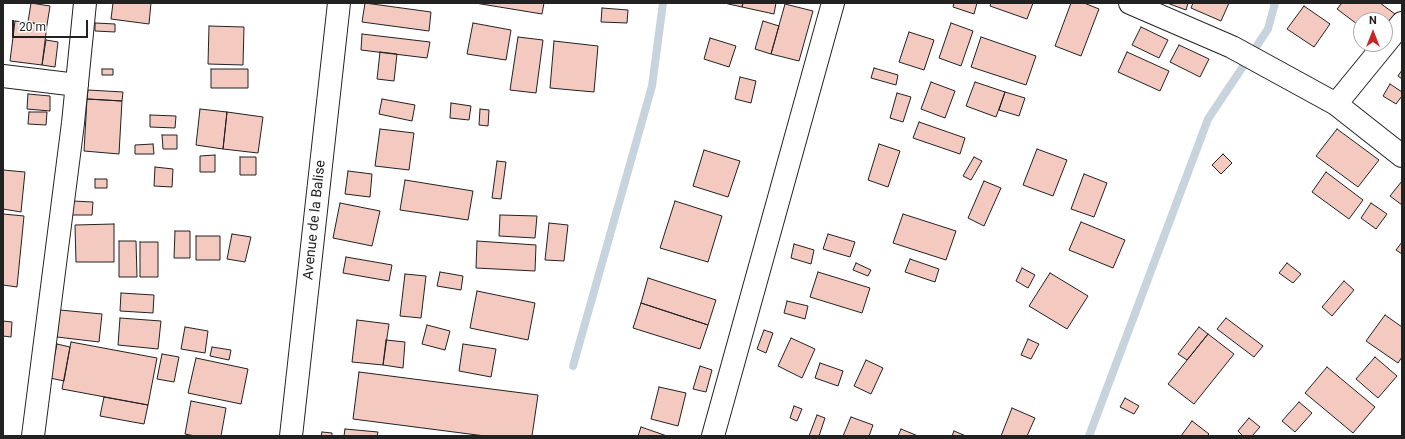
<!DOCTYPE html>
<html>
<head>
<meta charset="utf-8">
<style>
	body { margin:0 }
	#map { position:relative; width:1405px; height:439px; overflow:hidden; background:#fff; font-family:Roboto,sans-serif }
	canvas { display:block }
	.frame { position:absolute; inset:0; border:4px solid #222; pointer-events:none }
	.north { position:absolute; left:1353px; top:12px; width:40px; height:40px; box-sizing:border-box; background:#fff; border:1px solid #a7a7a7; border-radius:50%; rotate:0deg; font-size:11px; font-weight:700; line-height:16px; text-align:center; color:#222 }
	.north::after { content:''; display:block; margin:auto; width:14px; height:18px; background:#c62828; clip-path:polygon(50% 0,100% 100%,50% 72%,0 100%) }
	.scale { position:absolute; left:12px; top:20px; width:76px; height:18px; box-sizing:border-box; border:2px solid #222; border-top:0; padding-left:5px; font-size:12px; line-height:14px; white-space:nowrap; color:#222; -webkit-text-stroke:3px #fff; paint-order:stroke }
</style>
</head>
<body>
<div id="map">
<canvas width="1405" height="439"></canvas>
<div class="frame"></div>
<div class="north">N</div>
<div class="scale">20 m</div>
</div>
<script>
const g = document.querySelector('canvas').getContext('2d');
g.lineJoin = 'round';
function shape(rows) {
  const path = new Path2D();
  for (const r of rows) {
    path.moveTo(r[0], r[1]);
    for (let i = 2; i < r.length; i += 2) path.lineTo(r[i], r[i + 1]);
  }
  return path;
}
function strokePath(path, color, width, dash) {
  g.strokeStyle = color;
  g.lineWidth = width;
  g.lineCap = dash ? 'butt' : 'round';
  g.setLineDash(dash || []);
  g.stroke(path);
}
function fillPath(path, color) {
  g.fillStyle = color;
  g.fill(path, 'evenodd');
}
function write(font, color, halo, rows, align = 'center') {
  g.font = font + ' Roboto,sans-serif';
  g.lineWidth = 3;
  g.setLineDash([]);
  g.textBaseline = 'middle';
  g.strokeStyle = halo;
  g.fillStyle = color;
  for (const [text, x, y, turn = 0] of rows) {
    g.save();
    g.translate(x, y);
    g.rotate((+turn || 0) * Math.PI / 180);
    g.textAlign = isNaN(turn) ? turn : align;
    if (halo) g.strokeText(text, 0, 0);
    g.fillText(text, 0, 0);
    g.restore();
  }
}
const stream = shape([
	[573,366,652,86,663,3],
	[1089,436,1208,119,1268,29,1275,3]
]);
const building = shape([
	[31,3,50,6,47,25,28,22,31,3],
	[113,3,151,3,149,24,111,19,113,3],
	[365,3,431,12,429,31,362,22,365,3],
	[475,3,544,3,542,14,475,3],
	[724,3,743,3,742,7,724,3],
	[743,3,776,3,774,14,742,7,743,3],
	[954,3,977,3,974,14,953,7,954,3],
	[991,3,1033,3,1027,19,990,6,991,3],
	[1071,3,1084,3,1099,9,1081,56,1055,46,1071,3],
	[1167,3,1188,3,1186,10,1167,3],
	[1193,3,1229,3,1221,21,1191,8,1193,3],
	[1342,3,1380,3,1395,14,1385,27,1385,20,1361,20,1361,27,1337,9,1342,3],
	[785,4,813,11,799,61,771,54,785,4],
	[1304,6,1330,24,1314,47,1287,29,1304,6],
	[602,8,628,10,627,23,601,22,602,8],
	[15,21,47,25,42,65,10,61,15,21],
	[763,21,779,26,771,54,755,49,763,21],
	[95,23,115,24,115,32,95,31,95,23],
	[473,23,511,30,506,60,467,54,473,23],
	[951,23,973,31,961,66,939,58,951,23],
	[209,26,244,27,243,65,208,64,209,26],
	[1141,27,1168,40,1159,58,1132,45,1141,27],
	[909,32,934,40,924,70,899,62,909,32],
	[362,34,430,42,427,58,361,50,362,34],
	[518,37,543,40,536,93,510,90,518,37],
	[981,37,1036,56,1026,85,971,67,981,37],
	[710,38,736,46,729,67,704,59,710,38],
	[46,40,58,42,55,67,42,65,46,40],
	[554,41,598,46,594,92,550,88,554,41],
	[1179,45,1209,59,1200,77,1170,62,1179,45],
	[380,52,397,54,394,81,377,79,380,52],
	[1127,52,1169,71,1160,91,1118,72,1127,52],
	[874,68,898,75,896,85,871,78,874,68],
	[102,69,113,69,113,75,102,75,102,69],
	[211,69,248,69,248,88,211,88,211,69],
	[1402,70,1402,79,1398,76,1402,70],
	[740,77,756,81,751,103,735,99,740,77],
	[931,82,955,91,945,118,921,109,931,82],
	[975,82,1005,92,996,117,966,106,975,82],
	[1390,84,1402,92,1402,96,1396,104,1383,96,1390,84],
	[88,90,123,92,122,101,87,99,88,90],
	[1005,92,1025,98,1019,116,999,110,1005,92],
	[897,93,911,97,903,122,890,118,897,93],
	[28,94,50,96,50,111,27,109,28,94],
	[87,99,122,101,119,154,84,151,87,99],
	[382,99,415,105,412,121,379,114,382,99],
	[451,103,471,106,469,120,450,118,451,103],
	[200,109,227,112,223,149,196,145,200,109],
	[480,109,489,110,488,126,479,125,480,109],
	[29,112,47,112,46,125,28,124,29,112],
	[227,112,263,117,258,153,223,149,227,112],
	[150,115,176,116,175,128,150,127,150,115],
	[919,122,965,138,960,154,913,138,919,122],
	[380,129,414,133,409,170,375,166,380,129],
	[1337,129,1379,160,1358,187,1316,156,1337,129],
	[162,135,177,135,177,149,163,149,162,135],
	[153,144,154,154,135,154,135,145,153,144],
	[879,144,900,151,888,187,868,180,879,144],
	[1037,149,1067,160,1053,196,1023,185,1037,149],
	[704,150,740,161,728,197,693,186,704,150],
	[1223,154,1232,163,1221,174,1212,165,1223,154],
	[215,155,215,172,200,172,200,156,215,155],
	[240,157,256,157,256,175,240,175,240,157],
	[974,157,982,161,971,180,963,176,974,157],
	[497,161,506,162,501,199,492,198,497,161],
	[155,167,173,169,172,187,154,186,155,167],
	[3,170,25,172,21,212,3,209,3,170],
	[348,171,372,174,370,197,345,194,348,171],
	[1326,172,1363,200,1349,219,1312,192,1326,172],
	[1084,174,1107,183,1094,217,1071,209,1084,174],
	[95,179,107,179,107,188,95,188,95,179],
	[405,180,473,191,468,220,400,210,405,180],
	[984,181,1001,188,984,226,968,218,984,181],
	[1402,181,1402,205,1390,196,1402,181],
	[72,201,93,202,92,215,72,215,72,201],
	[675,201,722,216,708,262,660,248,675,201],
	[340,203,380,211,372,246,333,238,340,203],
	[1371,203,1387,214,1376,229,1361,218,1371,203],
	[3,214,24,216,17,287,3,285,3,214],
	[903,214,956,231,946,260,893,243,903,214],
	[500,215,537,216,535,238,499,236,500,215],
	[1081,222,1125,240,1113,268,1069,250,1081,222],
	[549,223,568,225,564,261,545,260,549,223],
	[114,224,114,262,76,262,75,225,114,224],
	[175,231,190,231,190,258,174,258,175,231],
	[232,234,251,237,245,262,227,259,232,234],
	[828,234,855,242,850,257,823,249,828,234],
	[196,236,220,236,220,260,196,260,196,236],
	[119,241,136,241,137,277,119,277,119,241],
	[477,241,536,245,535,271,476,268,477,241],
	[140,242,158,242,158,277,140,277,140,242],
	[1402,242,1402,254,1396,250,1402,242],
	[794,244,814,250,811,264,791,258,794,244],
	[346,257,392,265,389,281,343,273,346,257],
	[910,259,939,269,935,282,905,272,910,259],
	[856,263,871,270,868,276,853,270,856,263],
	[1287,263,1301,274,1293,283,1279,273,1287,263],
	[1022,268,1035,275,1028,288,1016,281,1022,268],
	[440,272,463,276,461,290,437,286,440,272],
	[818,272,870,288,862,313,810,297,818,272],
	[1050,273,1088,296,1067,329,1029,306,1050,273],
	[405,274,426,276,421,318,400,316,405,274],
	[648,278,716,300,708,325,641,303,648,278],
	[1344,281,1354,290,1332,316,1322,307,1344,281],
	[477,291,535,303,528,340,470,328,477,291],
	[121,293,154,295,153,313,120,311,121,293],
	[787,301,808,306,805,319,784,313,787,301],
	[641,303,708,325,700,349,633,328,641,303],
	[60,310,102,314,99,342,57,337,60,310],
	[1385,315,1402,327,1402,357,1398,363,1366,341,1385,315],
	[120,318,161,321,158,349,118,345,120,318],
	[1226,318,1263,346,1254,357,1217,329,1226,318],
	[357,320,389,324,383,365,352,362,357,320],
	[3,321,12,322,11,337,3,336,3,321],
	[427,325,450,331,445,350,422,344,427,325],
	[185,327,208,331,205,353,181,349,185,327],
	[1199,327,1208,334,1187,360,1178,354,1199,327],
	[764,330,773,333,766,353,757,349,764,330],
	[1208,334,1234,354,1194,404,1168,384,1208,334],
	[791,338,815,349,802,378,778,366,791,338],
	[1028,339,1039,344,1031,359,1021,355,1028,339],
	[386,340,405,342,403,368,383,365,386,340],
	[71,342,157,358,148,405,62,389,71,342],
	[57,344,70,347,64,381,50,378,57,344],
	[463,344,496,349,491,377,459,371,463,344],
	[212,347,231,350,229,360,210,356,212,347],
	[162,354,179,357,174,382,157,379,162,354],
	[1375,357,1397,376,1378,398,1356,379,1375,357],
	[196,358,248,369,241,404,188,393,196,358],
	[866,360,883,368,871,394,854,386,866,360],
	[820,363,843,371,838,386,815,378,820,363],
	[700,366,712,370,706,392,693,389,700,366],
	[1327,367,1375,407,1353,433,1305,393,1327,367],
	[359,372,538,395,532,436,485,436,353,419,359,372],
	[659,387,686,393,678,426,651,419,659,387],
	[104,397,148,405,144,424,100,416,104,397],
	[1125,398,1139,406,1134,414,1120,407,1125,398],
	[191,401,226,408,221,436,195,436,185,434,191,401],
	[1299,402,1312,413,1295,432,1282,421,1299,402],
	[794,406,802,409,797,421,790,418,794,406],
	[1012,408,1035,418,1027,436,1001,436,1012,408],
	[817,415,825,418,819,436,809,436,817,415],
	[851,417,873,425,869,436,843,436,851,417],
	[1249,418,1260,427,1252,436,1243,436,1238,431,1249,418],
	[1192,421,1209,434,1207,436,1181,436,1192,421],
	[641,427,667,436,638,436,641,427],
	[345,429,378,432,377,436,344,436,345,429],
	[901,429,918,436,898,436,901,429],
	[954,431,966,436,952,436,954,431],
	[322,432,332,433,332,436,321,436,322,432]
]);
const minor = shape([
	[1130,3,1232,47,1305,87,1336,104,1402,156],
	[1385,44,1402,23],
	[3,76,77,85],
	[1336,104,1385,44],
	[33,436,73,123,85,3],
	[713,436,833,3]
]);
const tertiary = shape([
	[291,436,339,3]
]);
const streetNames = [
	["Avenue de la Balise",315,220,-84]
];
strokePath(stream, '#c7d3dd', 8);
fillPath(building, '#f3c9c0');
strokePath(building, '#222', 1);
strokePath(minor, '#222', 24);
strokePath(tertiary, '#222', 24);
strokePath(minor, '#fff', 22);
strokePath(tertiary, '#fff', 22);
write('14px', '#222', '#fff', streetNames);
</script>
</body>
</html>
